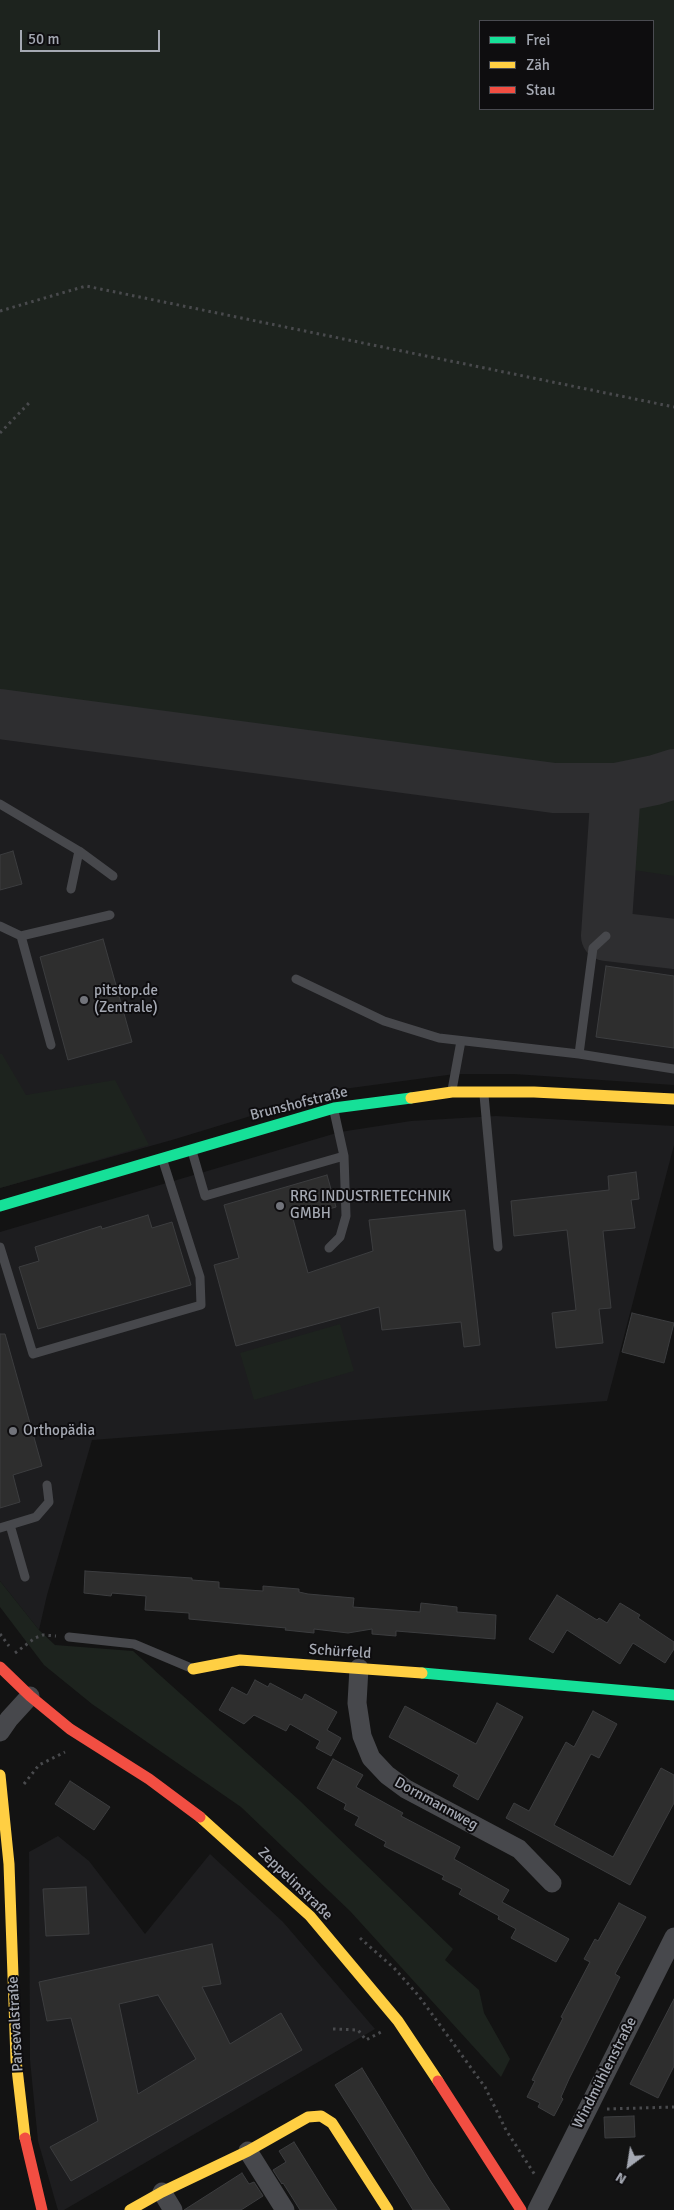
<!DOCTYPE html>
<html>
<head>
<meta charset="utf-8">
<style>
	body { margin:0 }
	#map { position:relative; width:674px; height:2210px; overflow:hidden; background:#131313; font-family:Signika,sans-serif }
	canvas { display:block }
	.legend { position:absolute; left:479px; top:20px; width:175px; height:90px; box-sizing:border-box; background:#0e0d0f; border:1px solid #4a4b51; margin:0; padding:6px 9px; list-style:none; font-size:15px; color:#a5a9b3 }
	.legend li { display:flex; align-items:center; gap:10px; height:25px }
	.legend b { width:25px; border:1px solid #4a4b51 }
	.north { position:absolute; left:604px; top:2140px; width:50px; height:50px; -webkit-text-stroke:4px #0e0d0f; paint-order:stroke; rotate:211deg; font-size:14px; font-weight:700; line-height:20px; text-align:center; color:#a5a9b3 }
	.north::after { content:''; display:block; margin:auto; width:18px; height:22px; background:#a5a9b3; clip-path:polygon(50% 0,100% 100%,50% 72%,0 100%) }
	.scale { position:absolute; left:20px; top:30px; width:140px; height:22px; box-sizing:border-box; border:2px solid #a5a9b3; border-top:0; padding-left:6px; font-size:15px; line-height:18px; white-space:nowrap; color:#a5a9b3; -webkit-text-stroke:4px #0e0d0f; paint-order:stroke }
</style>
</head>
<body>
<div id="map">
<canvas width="674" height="2210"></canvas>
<ul class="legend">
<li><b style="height:6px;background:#16e098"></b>Frei</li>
<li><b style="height:6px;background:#ffcf43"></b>Zäh</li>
<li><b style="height:6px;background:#f24e42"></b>Stau</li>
</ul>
<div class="north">N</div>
<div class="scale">50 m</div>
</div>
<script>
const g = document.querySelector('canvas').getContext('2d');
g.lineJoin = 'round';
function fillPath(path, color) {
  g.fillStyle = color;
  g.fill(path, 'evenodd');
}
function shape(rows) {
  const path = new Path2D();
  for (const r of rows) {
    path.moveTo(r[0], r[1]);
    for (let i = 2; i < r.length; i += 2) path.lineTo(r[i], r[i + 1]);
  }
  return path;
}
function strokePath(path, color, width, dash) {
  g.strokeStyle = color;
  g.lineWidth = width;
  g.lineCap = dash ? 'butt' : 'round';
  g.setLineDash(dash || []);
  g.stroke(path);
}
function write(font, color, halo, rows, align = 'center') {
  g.font = font + ' Signika,sans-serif';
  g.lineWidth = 4;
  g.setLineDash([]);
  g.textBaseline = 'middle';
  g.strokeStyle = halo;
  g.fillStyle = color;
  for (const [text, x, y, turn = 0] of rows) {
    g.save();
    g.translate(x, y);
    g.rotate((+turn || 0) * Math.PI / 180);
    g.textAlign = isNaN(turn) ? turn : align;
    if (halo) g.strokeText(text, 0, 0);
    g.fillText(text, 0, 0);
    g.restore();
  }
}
const built = shape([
	[0,0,674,0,674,1085,514,1074,455,1074,336,1090,172,1140,0,1188],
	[480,21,653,21,653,109,480,109],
	[496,1116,674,1126,674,1145,607,1401,92,1440,47,1595,39,1630,0,1581,0,1232,340,1132,411,1121],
	[58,1836,89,1861,145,1934,210,1854,283,1922,375,2029,64,2210,58,2210,57,2207,38,2141,30,2060,29,1852]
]);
const green = shape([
	[0,0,674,0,674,751,627,767,558,770,0,696],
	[480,21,653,21,653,109,480,109],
	[674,788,674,876,633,870,638,810,651,797],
	[0,1054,2,1054,26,1095,115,1080,149,1145,0,1188],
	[340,1324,354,1371,254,1400,240,1353],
	[0,1581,39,1630,55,1645,133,1651,299,1800,453,1949,445,1960,479,1990,484,2013,510,2059,501,2077,350,1911,241,1807,92,1704,44,1665,0,1607]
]);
const taxiway = shape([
	[0,714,554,788,616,788,655,780,674,774],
	[616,788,606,936,674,944]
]);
const building = shape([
	[13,851,22,884,0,890,0,855,13,851],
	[103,939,132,1042,68,1060,40,957,103,939],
	[606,966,674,976,674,1048,596,1037,606,966],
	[636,1172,639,1199,631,1200,635,1228,603,1231,611,1308,599,1309,603,1343,556,1348,552,1313,576,1310,567,1230,514,1236,511,1201,609,1190,608,1176,636,1172],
	[327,1175,336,1207,293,1219,308,1273,373,1251,369,1220,465,1210,480,1345,464,1347,461,1322,382,1330,379,1307,236,1346,214,1265,239,1258,224,1205,327,1175],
	[148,1215,152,1228,172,1222,191,1285,38,1329,19,1267,39,1261,35,1247,101,1226,102,1229,148,1215],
	[632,1313,674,1323,664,1363,622,1352,632,1313],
	[0,1334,5,1334,42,1466,13,1475,20,1502,0,1508,0,1334],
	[85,1571,192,1578,192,1580,219,1582,219,1588,263,1591,263,1586,299,1589,299,1592,308,1594,354,1598,353,1607,420,1612,421,1603,457,1607,457,1612,496,1615,495,1639,396,1631,396,1636,372,1634,372,1629,348,1633,314,1629,314,1633,285,1630,286,1628,189,1619,189,1613,145,1610,146,1596,112,1593,111,1596,84,1593,85,1571],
	[557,1595,597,1620,599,1618,607,1623,620,1603,640,1615,638,1618,674,1642,674,1649,665,1663,633,1643,620,1664,567,1630,553,1653,529,1639,557,1595],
	[255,1680,268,1687,270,1683,302,1700,305,1694,337,1712,327,1730,341,1738,331,1756,316,1748,320,1741,290,1724,286,1731,254,1715,244,1724,219,1710,232,1687,247,1695,255,1680],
	[497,1703,523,1717,478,1800,453,1786,459,1775,389,1737,405,1706,476,1744,497,1703],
	[593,1711,617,1724,599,1758,591,1754,554,1825,613,1857,661,1768,674,1775,674,1803,630,1885,506,1818,514,1803,529,1811,566,1742,574,1747,593,1711],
	[333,1759,363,1775,356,1787,403,1813,401,1816,460,1847,454,1859,509,1890,502,1902,569,1939,556,1962,511,1938,516,1929,498,1919,499,1916,459,1894,462,1889,442,1879,444,1876,384,1846,386,1842,355,1825,359,1817,344,1809,346,1804,317,1788,333,1759],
	[70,1781,110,1807,94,1830,55,1804,70,1781],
	[86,1887,89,1934,46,1936,43,1889,86,1887],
	[619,1903,646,1917,615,1974,620,1977,569,2079,561,2097,563,2099,554,2116,538,2107,540,2103,527,2097,535,2081,532,2080,563,2018,561,2017,590,1962,584,1959,595,1939,598,1941,619,1903],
	[212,1944,221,1984,202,1987,230,2044,281,2013,302,2050,71,2181,50,2147,98,2121,71,2018,47,2021,39,1982,212,1944],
	[158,1995,196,2059,138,2094,119,2004,158,1995],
	[674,1999,674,2066,658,2098,630,2084,674,1999],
	[362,2068,430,2180,450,2210,413,2210,361,2126,335,2085,362,2068],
	[634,2116,635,2137,605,2138,604,2117,634,2116],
	[294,2142,327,2195,337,2210,300,2210,283,2183,282,2184,273,2170,286,2162,279,2151,294,2142],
	[242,2173,249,2184,254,2182,263,2196,241,2210,184,2210,242,2173]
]);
const path = shape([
	[0,311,86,286,674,407],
	[0,433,29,403],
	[0,1634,9,1646],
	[15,1653,35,1638,43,1635,56,1636],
	[24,1784,39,1765,65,1752],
	[360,1938,394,1968,418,1995,485,2087,506,2130,535,2175],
	[333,2029,358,2030,366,2040,381,2032],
	[607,2109,674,2107]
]);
const lane = shape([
	[0,804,79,851,113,876],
	[71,889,79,851],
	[0,926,21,936,110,915],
	[21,936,51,1045],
	[296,979,384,1021,439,1038,579,1054,674,1069],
	[579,1054,593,948,606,936],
	[452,1090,461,1041],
	[484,1095,498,1247],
	[192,1151,205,1196,344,1156,334,1111],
	[0,1247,33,1354,201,1305,200,1277,163,1161],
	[329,1248,340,1237,346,1216,344,1156],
	[10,1525,25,1577],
	[0,1528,36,1517,49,1502,47,1485],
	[69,1637,134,1644,191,1668]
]);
const street = shape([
	[359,1668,357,1703,362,1736,371,1758,387,1775,406,1789,519,1849,552,1883],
	[0,1732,9,1719,30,1696],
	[248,2151,285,2210],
	[162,2192,173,2210],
	[537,2210,674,1937]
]);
const fast = shape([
	[0,1206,334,1108,411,1098],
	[422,1673,674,1695]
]);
const slow = shape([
	[411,1098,452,1092,534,1092,674,1099],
	[193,1669,240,1660,422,1673],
	[0,1775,9,1864,16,2060,25,2138],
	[200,1817,310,1916,398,2021,438,2081],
	[130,2210,162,2192,248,2151,308,2117,321,2116,332,2123,388,2210]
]);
const jam = shape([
	[0,1667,30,1696,70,1729,149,1779,200,1817],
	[438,2081,521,2210],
	[25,2138,42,2210]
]);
const markers = [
	[84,1000,5,"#72747b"],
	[280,1206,5,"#72747b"],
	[13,1431,5,"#72747b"]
];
const poiNames = [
	["pitstop.de",94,991],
	["(Zentrale)",94,1008],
	["RRG INDUSTRIETECHNIK",290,1197],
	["GMBH",290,1214],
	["Orthopädia",23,1431]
];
const streetNames = [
	["Brunshofstraße",299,1104,-14],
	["Schürfeld",340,1652,4],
	["Dornmannweg",436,1804,29],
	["Zeppelinstraße",295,1884,44],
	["Parsevalstraße",16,2024,-93],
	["Windmühlenstraße",605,2073,-63]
];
fillPath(built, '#1d1d1f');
fillPath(green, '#1d231e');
strokePath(taxiway, '#2e2e30', 50);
fillPath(building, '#2e2e2e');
strokePath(building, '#3c3d3f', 1);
strokePath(path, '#494a4d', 3, [2.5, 4]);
strokePath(lane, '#47484c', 9);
strokePath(street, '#47484c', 19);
strokePath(fast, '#16e098', 11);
strokePath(slow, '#ffcf43', 11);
strokePath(jam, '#f24e42', 11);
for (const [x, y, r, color] of markers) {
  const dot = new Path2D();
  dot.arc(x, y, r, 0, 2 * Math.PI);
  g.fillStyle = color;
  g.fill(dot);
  strokePath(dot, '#0e0d0f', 2);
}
write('15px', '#a5a9b3', '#0e0d0f', poiNames, 'left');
write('15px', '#a5a9b3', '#0e0d0f', streetNames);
</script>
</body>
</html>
